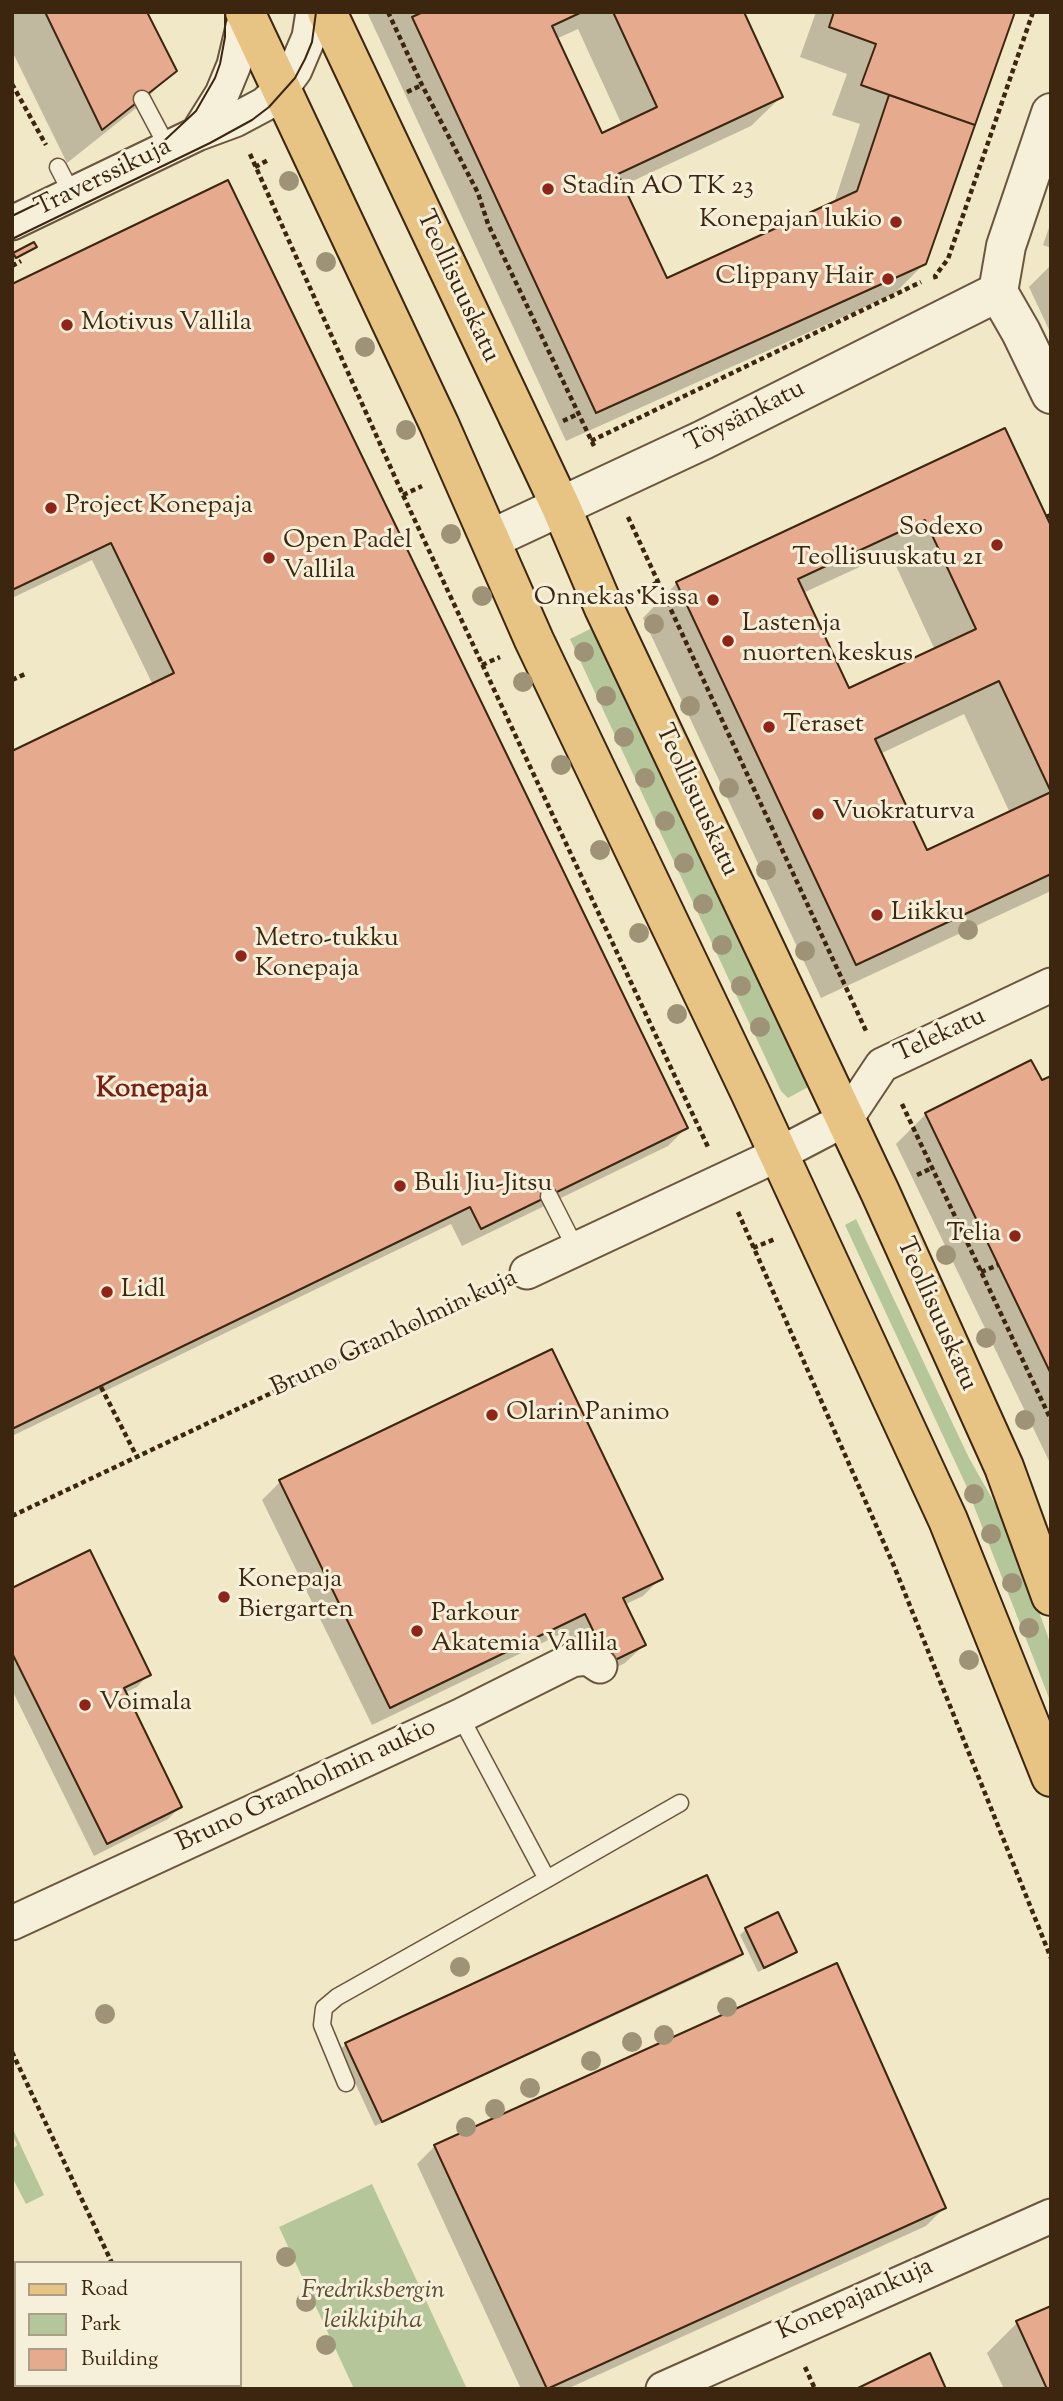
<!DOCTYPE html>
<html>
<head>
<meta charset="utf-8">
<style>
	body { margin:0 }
	#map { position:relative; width:1063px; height:2401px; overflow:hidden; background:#f1e8c8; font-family:"Sorts Mill Goudy",serif }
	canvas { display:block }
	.frame { position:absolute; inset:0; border:14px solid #3d260f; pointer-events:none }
	.legend { position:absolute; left:14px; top:2261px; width:228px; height:126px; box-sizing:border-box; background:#f6f0db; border:2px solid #ac9f89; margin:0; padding:9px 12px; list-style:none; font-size:21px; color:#3d260f }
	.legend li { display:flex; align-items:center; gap:14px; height:35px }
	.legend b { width:35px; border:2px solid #ac9f89 }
</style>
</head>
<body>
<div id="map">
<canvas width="1063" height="2401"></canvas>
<div class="frame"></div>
<ul class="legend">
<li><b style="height:9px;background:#e8c484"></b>Road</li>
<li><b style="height:19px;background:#b5c79a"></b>Park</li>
<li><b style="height:19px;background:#e6aa8f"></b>Building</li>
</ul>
</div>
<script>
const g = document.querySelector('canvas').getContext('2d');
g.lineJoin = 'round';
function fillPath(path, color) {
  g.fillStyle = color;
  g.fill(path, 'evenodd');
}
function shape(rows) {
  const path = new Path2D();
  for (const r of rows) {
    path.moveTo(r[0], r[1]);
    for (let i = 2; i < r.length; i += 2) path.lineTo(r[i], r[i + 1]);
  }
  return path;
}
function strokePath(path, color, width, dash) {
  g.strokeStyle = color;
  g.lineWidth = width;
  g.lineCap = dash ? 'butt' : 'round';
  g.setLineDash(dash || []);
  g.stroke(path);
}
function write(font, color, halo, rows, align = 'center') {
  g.font = font + ' "Sorts Mill Goudy",serif';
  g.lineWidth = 6;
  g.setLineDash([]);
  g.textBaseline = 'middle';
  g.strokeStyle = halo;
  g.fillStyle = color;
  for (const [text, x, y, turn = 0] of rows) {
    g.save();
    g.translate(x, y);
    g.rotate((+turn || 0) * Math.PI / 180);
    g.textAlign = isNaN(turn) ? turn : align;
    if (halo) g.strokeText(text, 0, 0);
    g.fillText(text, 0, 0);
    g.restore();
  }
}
const green = shape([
	[596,626,810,1086,788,1098,781,1091,570,639],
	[856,1219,969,1458,998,1509,1016,1548,1051,1645,1051,1703,965,1483,845,1225],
	[12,2127,44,2195,26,2204,12,2177,12,2150,17,2145,12,2134],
	[372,2184,467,2389,354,2389,279,2227]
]);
const shadow = shape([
	[12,12,146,12,175,70,140,105,67,163,12,51],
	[367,12,742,12,781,97,751,126,622,186,666,281,834,203,860,124,832,115,847,74,800,57,816,12,1013,12,925,263,894,294,566,441],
	[578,29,622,125,601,135,556,39],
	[1051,222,1051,248,1043,245],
	[35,246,29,252,12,261,14,254],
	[1051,265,1051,334,1029,287],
	[12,286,686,1128,668,1146,462,1246,451,1224,12,1436,12,753,153,685,92,560,12,598],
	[1004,431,1051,531,1051,891,821,998,643,618,677,583],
	[890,553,935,650,849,690,803,593],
	[964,714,1010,813,926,853,880,754],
	[1051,1078,1051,1465,896,1144,926,1114],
	[280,1482,661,1578,643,1596,624,1605,644,1645,625,1663,591,1680,567,1631,372,1725,262,1500],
	[12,1590,149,1674,137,1687,124,1693,180,1807,168,1819,94,1856,12,1690],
	[746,1929,795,1952,789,1957,758,1972,740,1935],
	[741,1954,735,1960,375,2126,340,2050,346,2044],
	[435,2146,944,2208,926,2226,567,2389,521,2389,417,2164],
	[1017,2323,1051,2389,1004,2389,987,2353]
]);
const building = shape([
	[45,12,147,12,177,71,102,130,45,12],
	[423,12,582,12,552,26,602,133,657,107,613,12,744,12,783,97,618,174,667,278,857,191,889,95,975,125,926,264,596,413,412,17,423,12],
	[834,12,1015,12,975,125,861,85,876,44,829,27,834,12],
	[228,180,688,1128,481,1229,470,1207,12,1429,12,751,174,673,111,543,12,590,12,284,228,180],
	[34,242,37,247,16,258,13,253,34,242],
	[1005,428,1051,526,1051,792,999,681,875,739,927,850,1051,792,1051,874,856,965,676,582,1005,428],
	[925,520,976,629,849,688,798,579,925,520],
	[1031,1060,1042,1080,1051,1076,1051,1374,925,1113,1031,1060],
	[552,1349,663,1579,623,1598,646,1645,609,1663,585,1614,390,1708,279,1480,552,1349],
	[90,1550,151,1675,124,1688,182,1807,107,1844,12,1653,12,1588,90,1550],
	[707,1875,743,1954,382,2122,345,2043,707,1875],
	[778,1912,797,1952,764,1968,745,1928,778,1912],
	[837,1963,946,2208,547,2389,434,2145,837,1963],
	[1051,2306,1051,2389,1047,2389,1016,2321,1051,2306],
	[16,2313,16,2385,61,2385,56,2389,12,2389,12,2314,16,2313],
	[930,2353,946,2389,856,2389,930,2353]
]);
const path = shape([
	[388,12,422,85,478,193,488,224,594,446],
	[12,84,46,145],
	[407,92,422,85],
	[250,154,403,495,708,1147],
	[255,167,270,159],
	[12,266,21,261],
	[936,279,935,276,948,259,1033,12],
	[563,421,578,414],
	[591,441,921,282],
	[403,495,422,486],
	[628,517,867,1033],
	[1046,517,1051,515],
	[638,592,658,582],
	[482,665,500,657],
	[12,680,25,674],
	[902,1104,1051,1420],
	[917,1175,932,1168],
	[738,1212,894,1566,1051,1958],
	[753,1248,775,1239],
	[981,1272,998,1265],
	[101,1387,137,1457],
	[12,1516,495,1287],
	[12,2052,112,2263],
	[805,2367,815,2389],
	[169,2385,171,2389]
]);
const service = shape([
	[142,99,168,148],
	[58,167,72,194],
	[549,1196,576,1249],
	[460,1716,547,1879,680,1803],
	[346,2083,322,2025,324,2008,337,1997,547,1879]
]);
const minor = shape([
	[197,134,222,94,234,65,246,14],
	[12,223,197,134,235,120,265,104,282,88,295,70,309,37,313,12],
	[527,1272,779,1154,846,1119,882,1065,1051,985],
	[12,1923,460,1716,572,1660,588,1658,600,1666],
	[663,2389,1051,2216]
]);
const tertiary = shape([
	[1051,113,1006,246,998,292,1021,332,1051,394],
	[491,539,703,440,998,292]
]);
const primary = shape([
	[245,12,439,424,534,640,750,1092,948,1520,1051,1777],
	[327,12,561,507,604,608,880,1192,1004,1467,1051,1596]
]);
const tram = shape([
	[12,216,152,148,165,140,196,111,215,78,220,64,225,37,225,12],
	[12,239,210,143,252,120,269,107,295,78,305,59,312,42,316,12]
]);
const trees = [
	[289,181],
	[326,262],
	[365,347],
	[406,430],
	[451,534],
	[482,596],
	[654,624],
	[584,652],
	[523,682],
	[606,696],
	[690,706],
	[624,737],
	[561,765],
	[645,778],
	[729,788],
	[665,821],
	[600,850],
	[684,863],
	[766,870],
	[703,904],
	[968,930],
	[639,933],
	[722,945],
	[805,951],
	[741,986],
	[677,1014],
	[760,1027],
	[946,1255],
	[986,1338],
	[1025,1420],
	[974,1494],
	[991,1534],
	[1012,1583],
	[1029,1628],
	[969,1660],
	[460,1967],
	[727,2007],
	[105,2014],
	[664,2035],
	[632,2042],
	[591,2061],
	[530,2088],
	[495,2109],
	[466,2127],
	[286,2257],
	[306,2302],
	[326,2345]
];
const markers = [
	[548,189,7,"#8f2418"],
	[896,222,7,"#8f2418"],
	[888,279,7,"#8f2418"],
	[67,325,7,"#8f2418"],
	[51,508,7,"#8f2418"],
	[997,545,7,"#8f2418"],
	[269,558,7,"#8f2418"],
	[713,600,7,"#8f2418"],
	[728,641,7,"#8f2418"],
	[769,727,7,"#8f2418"],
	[818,814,7,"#8f2418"],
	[877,915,7,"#8f2418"],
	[241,956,7,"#8f2418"],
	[400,1186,7,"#8f2418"],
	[1015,1236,7,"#8f2418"],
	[107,1292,7,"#8f2418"],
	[492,1415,7,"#8f2418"],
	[224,1597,7,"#8f2418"],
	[417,1631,7,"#8f2418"],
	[85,1705,7,"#8f2418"]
];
const streetNames = [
	["Traverssikuja",104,179,-26],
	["Teollisuuskatu",456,287,65],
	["Töysänkatu",746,418,-27],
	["Teollisuuskatu",695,801,65],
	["Telekatu",941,1037,-25],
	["Teollisuuskatu",935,1315,66],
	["Bruno Granholmin kuja",395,1335,-25],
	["Bruno Granholmin aukio",307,1787,-25],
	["Konepajankuja",856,2301,-24]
];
const poiNames = [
	["Stadin AO TK 23",562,189],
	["Konepajan lukio",882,222,"right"],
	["Clippany Hair",874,279,"right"],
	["Motivus Vallila",81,325],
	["Project Konepaja",65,508],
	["Sodexo",983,530,"right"],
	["Teollisuuskatu 21",983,560,"right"],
	["Open Padel",283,543],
	["Vallila",283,573],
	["Onnekas Kissa",699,600,"right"],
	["Lasten ja",742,626],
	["nuorten keskus",742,656],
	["Teraset",783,727],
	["Vuokraturva",832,814],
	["Liikku",891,915],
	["Metro-tukku",255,941],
	["Konepaja",255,971],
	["Buli Jiu-Jitsu",414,1186],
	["Telia",1001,1236,"right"],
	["Lidl",121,1292],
	["Olarin Panimo",506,1415],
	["Konepaja",238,1582],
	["Biergarten",238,1612],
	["Parkour",431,1616],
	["Akatemia Vallila",431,1646],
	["Voimala",99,1705]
];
const parkNames = [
	["Fredriksbergin",373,2293],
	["leikkipiha",373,2323]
];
const neighbourhoodNames = [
	["Konepaja",152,1091]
];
fillPath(green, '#b5c79a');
fillPath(shadow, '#0003');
fillPath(building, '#e6aa8f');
strokePath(building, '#3d260f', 2);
strokePath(service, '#6a563d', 19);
strokePath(minor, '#6a563d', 37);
strokePath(tertiary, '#6a563d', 42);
strokePath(primary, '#3d260f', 42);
strokePath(path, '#3d260f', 4.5, [5, 3.5]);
strokePath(service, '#f6f0db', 16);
strokePath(minor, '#f6f0db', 33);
strokePath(tertiary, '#f6f0db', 38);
strokePath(primary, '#e8c484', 38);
strokePath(tram, '#3d260f', 2);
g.fillStyle = '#9e9376';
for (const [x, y] of trees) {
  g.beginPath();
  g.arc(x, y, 10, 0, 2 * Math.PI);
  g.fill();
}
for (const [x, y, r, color] of markers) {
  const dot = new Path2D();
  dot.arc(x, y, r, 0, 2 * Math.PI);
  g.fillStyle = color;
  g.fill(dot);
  strokePath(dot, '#f6f0db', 2.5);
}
write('26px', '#3d260f', '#f6f0db', streetNames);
write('26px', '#3d260f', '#f6f0db', poiNames, 'left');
write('italic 26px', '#5b4e32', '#f6f0db', parkNames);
write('bold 28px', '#7a1f14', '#f6f0db', neighbourhoodNames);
</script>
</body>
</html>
